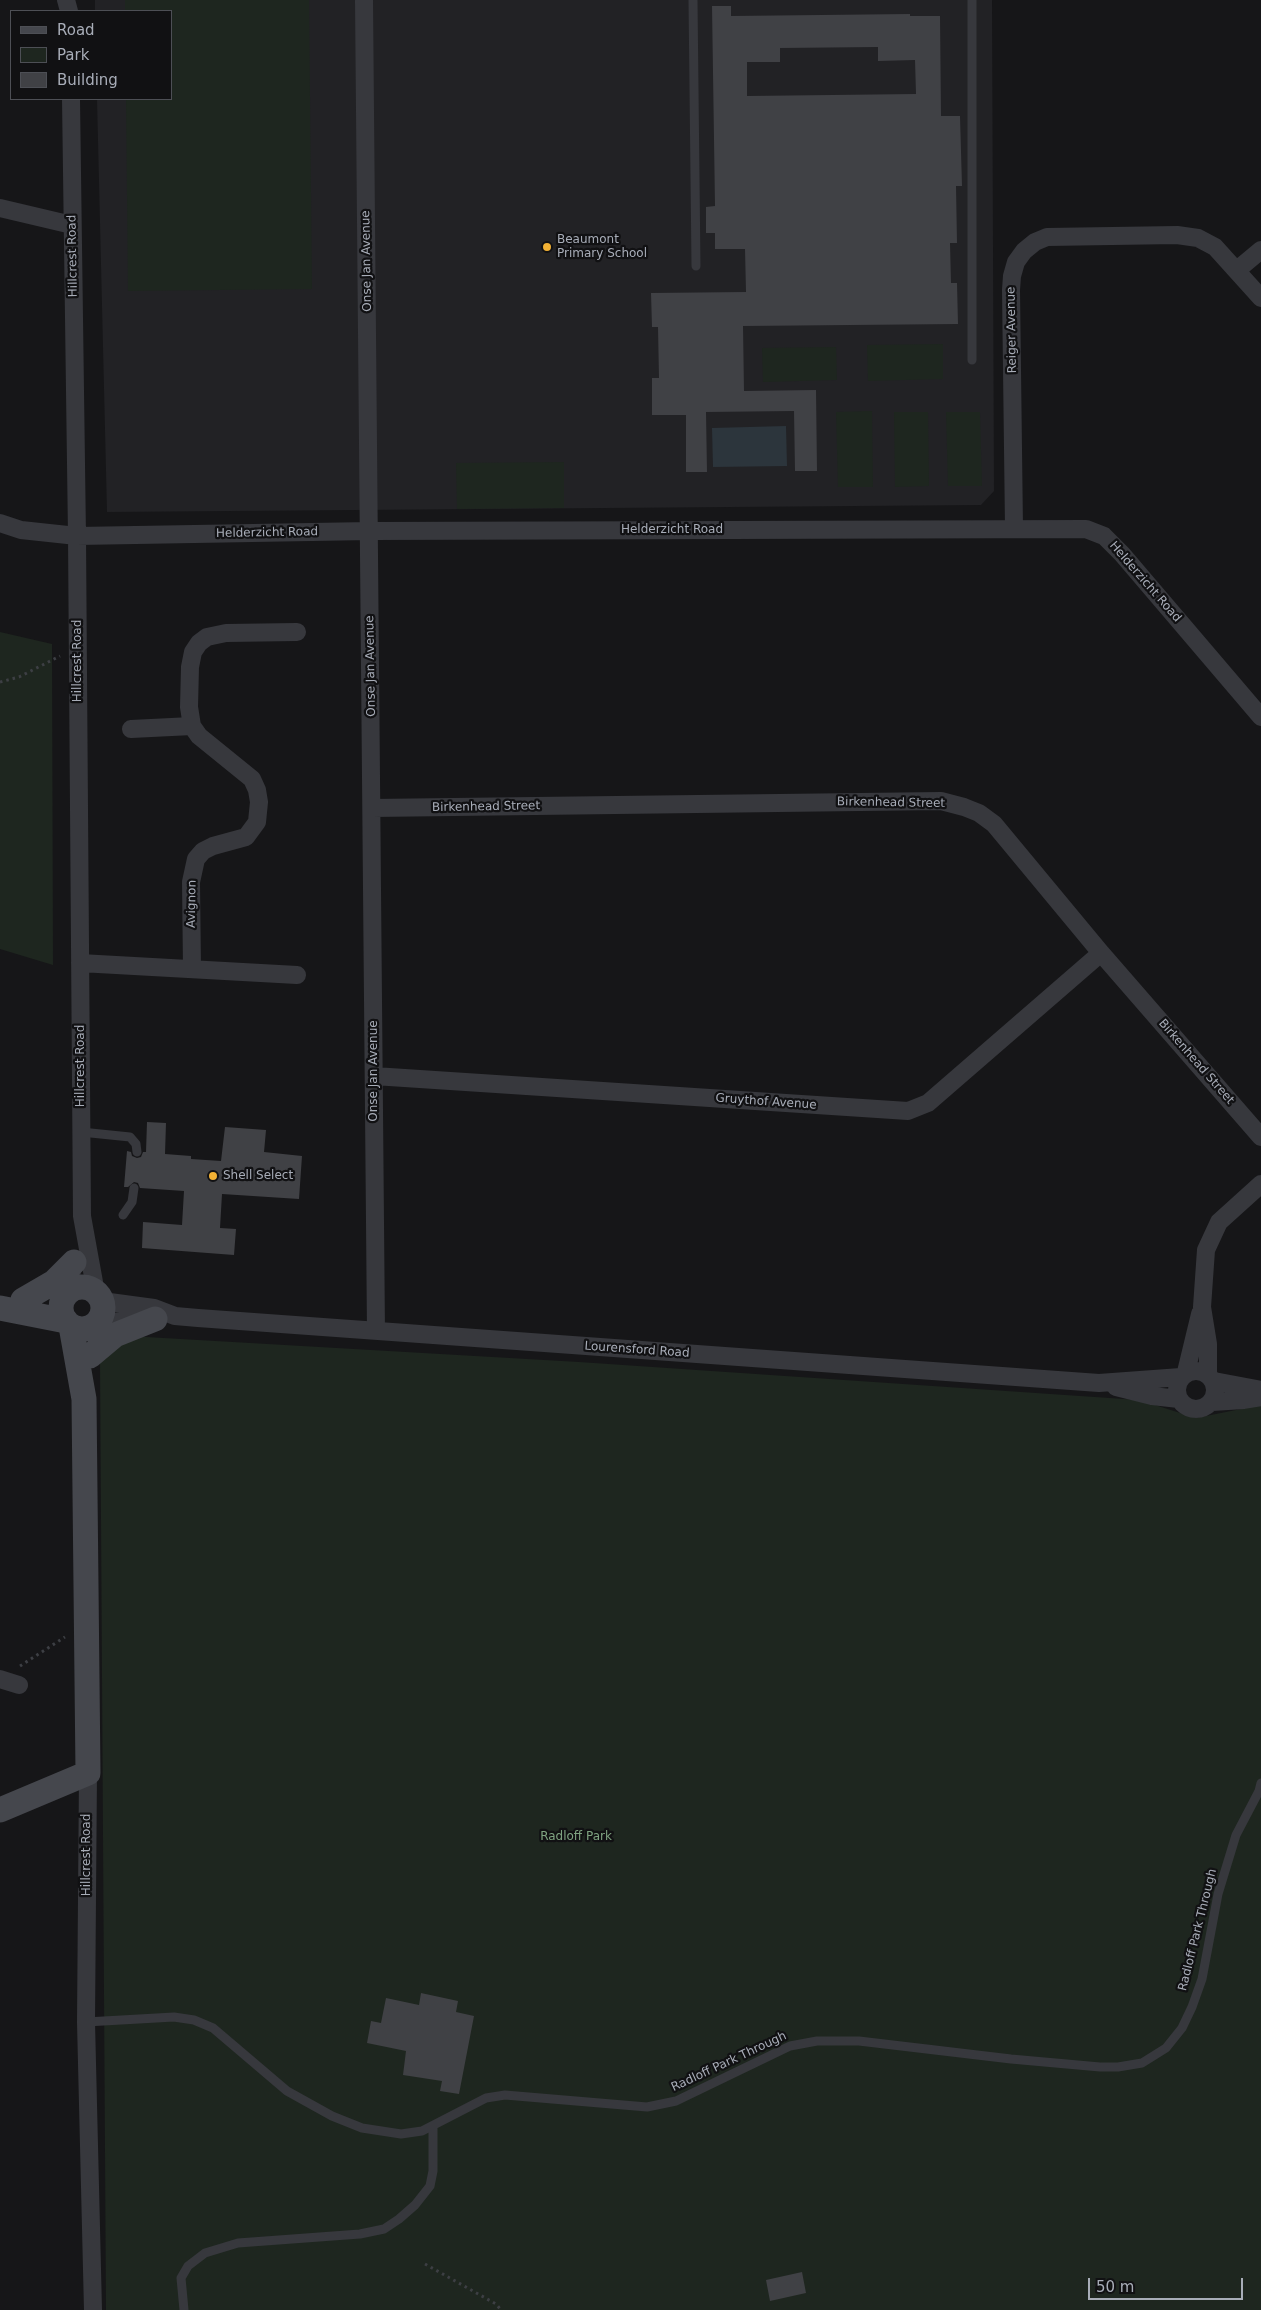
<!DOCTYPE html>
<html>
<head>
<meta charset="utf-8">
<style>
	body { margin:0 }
	#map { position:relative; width:1261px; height:2310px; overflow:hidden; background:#161618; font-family:"DejaVu Sans",sans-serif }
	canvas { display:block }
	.legend { position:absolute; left:10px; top:10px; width:162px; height:90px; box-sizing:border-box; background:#111113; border:1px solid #4d4f55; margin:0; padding:6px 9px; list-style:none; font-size:15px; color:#a8adb8 }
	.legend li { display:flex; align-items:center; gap:10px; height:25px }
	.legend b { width:25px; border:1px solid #4d4f55 }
	.scale { position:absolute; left:1088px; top:2278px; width:155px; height:22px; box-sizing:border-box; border:2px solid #a8adb8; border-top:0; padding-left:6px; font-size:15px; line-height:18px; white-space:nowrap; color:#a8adb8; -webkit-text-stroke:4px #111113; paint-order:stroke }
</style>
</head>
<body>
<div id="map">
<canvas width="1261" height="2310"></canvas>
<ul class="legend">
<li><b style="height:6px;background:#45474d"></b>Road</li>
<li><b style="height:14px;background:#1e261f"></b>Park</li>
<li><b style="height:14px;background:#404145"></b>Building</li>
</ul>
<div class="scale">50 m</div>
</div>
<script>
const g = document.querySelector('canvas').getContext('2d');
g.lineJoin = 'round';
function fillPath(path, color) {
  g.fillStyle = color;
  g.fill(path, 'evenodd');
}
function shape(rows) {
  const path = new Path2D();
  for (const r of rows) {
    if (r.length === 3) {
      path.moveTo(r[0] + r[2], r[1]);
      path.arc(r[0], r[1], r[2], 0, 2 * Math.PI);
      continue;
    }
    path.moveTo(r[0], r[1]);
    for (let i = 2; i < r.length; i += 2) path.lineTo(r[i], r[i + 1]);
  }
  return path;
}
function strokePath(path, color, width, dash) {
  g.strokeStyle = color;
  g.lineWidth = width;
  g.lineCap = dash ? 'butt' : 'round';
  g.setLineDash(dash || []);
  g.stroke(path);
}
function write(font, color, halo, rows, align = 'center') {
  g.font = font + ' "DejaVu Sans",sans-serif';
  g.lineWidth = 4.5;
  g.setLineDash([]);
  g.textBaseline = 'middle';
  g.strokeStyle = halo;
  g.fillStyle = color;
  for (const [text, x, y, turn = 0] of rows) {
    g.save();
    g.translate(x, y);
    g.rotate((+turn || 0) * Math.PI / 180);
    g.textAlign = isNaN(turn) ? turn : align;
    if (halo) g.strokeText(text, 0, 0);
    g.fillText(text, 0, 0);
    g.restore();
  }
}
const built = shape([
	[95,0,992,0,994,491,981,505,107,512,97,99,171,99,171,11,95,11]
]);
const green = shape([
	[125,0,309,0,312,289,128,291,126,99,171,99,171,11,125,11],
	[943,344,943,379,868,381,867,345],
	[836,347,837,380,763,382,762,348],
	[872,411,873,487,838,487,836,412],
	[894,412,928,412,929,486,895,487],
	[946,412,980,412,982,486,948,486],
	[564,462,564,508,457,509,456,463],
	[0,632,52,644,53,965,0,949],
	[129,1336,579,1362,1139,1400,1196,1418,1261,1405,1261,2310,106,2310,100,1361]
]);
const water = shape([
	[786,426,787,466,713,467,712,428]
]);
const building = shape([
	[712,6,731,6,731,16,910,14,910,16,940,16,941,116,960,116,962,186,956,186,957,243,950,243,951,283,957,283,958,324,743,326,744,391,816,390,817,471,795,471,794,411,706,412,707,472,686,472,686,415,652,415,652,378,659,378,658,327,652,327,651,293,746,292,745,249,715,249,715,233,706,233,706,207,715,206],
	[878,47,878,61,915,60,916,94,747,96,747,62,780,62,780,48],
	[147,1122,166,1123,165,1154,191,1156,191,1159,221,1161,225,1127,266,1130,264,1152,302,1156,299,1199,222,1194,220,1228,236,1229,234,1255,142,1248,143,1222,182,1225,184,1191,140,1188,138,1183,134,1182,128,1187,124,1187,127,1151,131,1152,132,1156,137,1158,141,1157,143,1152,146,1152],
	[421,1993,458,2001,456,2012,474,2016,459,2094,440,2091,442,2081,403,2075,406,2051,367,2043,371,2021,381,2023,386,1998,419,2005],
	[802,2272,806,2293,770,2301,766,2280]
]);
const path = shape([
	[0,682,19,677,60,656],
	[20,1666,65,1637],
	[425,2264,496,2304,501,2310]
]);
const lane = shape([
	[693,0,696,266],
	[972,360,972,0],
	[81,1132,130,1137,136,1144,137,1152],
	[123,1215,132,1202,134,1188],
	[86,2022,174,2017,194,2020,213,2028,287,2091,332,2116,362,2128,401,2134,422,2131,486,2098,505,2095,647,2107,676,2101,790,2046,817,2041,859,2041,1011,2059,1100,2067,1118,2067,1142,2063,1166,2048,1182,2028,1192,2007,1202,1979,1218,1894,1236,1835,1259,1791,1261,1783],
	[184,2310,181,2278,188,2266,205,2253,238,2243,360,2234,384,2229,399,2219,415,2205,430,2186,433,2171,433,2126]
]);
const street = shape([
	[66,0,69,11],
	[364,0,376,1331],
	[71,99,77,536,82,1216,96,1293],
	[0,208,72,225],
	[1237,270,1261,250],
	[0,523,21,530,77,536,370,531,1086,529,1104,536,1122,554,1261,717],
	[1014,528,1011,290,1012,276,1016,262,1024,251,1035,242,1047,237,1177,235,1198,238,1215,247,1261,298],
	[131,729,192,726],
	[372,808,941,801,964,807,979,813,994,824,1101,953,1261,1137],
	[80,963,297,975],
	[192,969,191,882,196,859,203,851,213,846,246,837,257,822,259,802,257,790,252,779,199,736,192,726,189,707,190,667,193,652,199,643,207,637,226,633,297,632],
	[374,1076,908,1111,928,1103,1101,953],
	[68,1293,74,1260],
	[102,1301,154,1308,175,1316,198,1318,1099,1383,1181,1377],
	[97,1323,138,1320],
	[1196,1390,19],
	[1186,1372,1200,1314],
	[1208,1374,1208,1344,1202,1307,1206,1250,1219,1222,1261,1184],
	[1214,1381,1261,1390],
	[1116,1387,1152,1396,1179,1399],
	[1212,1402,1244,1400,1261,1397],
	[0,1679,19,1685],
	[88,1773,86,2022,93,2310]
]);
const secondary = shape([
	[82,1308,21],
	[23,1300,54,1282,74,1262],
	[0,1308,66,1321],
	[90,1356,115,1335,155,1319],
	[0,1810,88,1773,84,1399,71,1326]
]);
const markers = [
	[547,247,5,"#f2b134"],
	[213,1176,5,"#f2b134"]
];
const poiNames = [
	["Beaumont",557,240],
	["Primary School",557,254],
	["Shell Select",223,1176]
];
const streetNames = [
	["Hillcrest Road",73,256,-91],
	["Onse Jan Avenue",367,261,-91],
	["Reiger Avenue",1012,330,-91],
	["Helderzicht Road",672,530],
	["Helderzicht Road",267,533,-1],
	["Helderzicht Road",1145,582,49],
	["Hillcrest Road",78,661,-90],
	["Onse Jan Avenue",371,666,-91],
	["Birkenhead Street",891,803,1],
	["Birkenhead Street",486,807,-1],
	["Avignon",192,904,-89],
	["Birkenhead Street",1196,1062,49],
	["Hillcrest Road",81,1066,-90],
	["Onse Jan Avenue",374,1071,-90],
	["Gruythof Avenue",766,1102,4],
	["Lourensford Road",637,1350,4],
	["Hillcrest Road",87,1855,-90],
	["Radloff Park Through",1198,1930,-76],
	["Radloff Park Through",729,2062,-25]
];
const parkNames = [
	["Radloff Park",576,1837]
];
fillPath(built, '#222225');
fillPath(green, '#1e261f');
fillPath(water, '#2c353c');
fillPath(building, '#404145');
strokePath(path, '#3d3f44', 3, [2.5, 4]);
strokePath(lane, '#37383d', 9);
strokePath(street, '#37383d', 18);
strokePath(secondary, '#45474d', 25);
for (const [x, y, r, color] of markers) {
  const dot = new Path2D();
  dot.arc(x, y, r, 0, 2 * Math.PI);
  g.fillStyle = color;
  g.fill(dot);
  strokePath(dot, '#111113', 2);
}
write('12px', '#a8adb8', '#111113', poiNames, 'left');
write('12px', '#a8adb8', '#111113', streetNames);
write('12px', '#7fa381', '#111113', parkNames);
</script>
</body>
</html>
